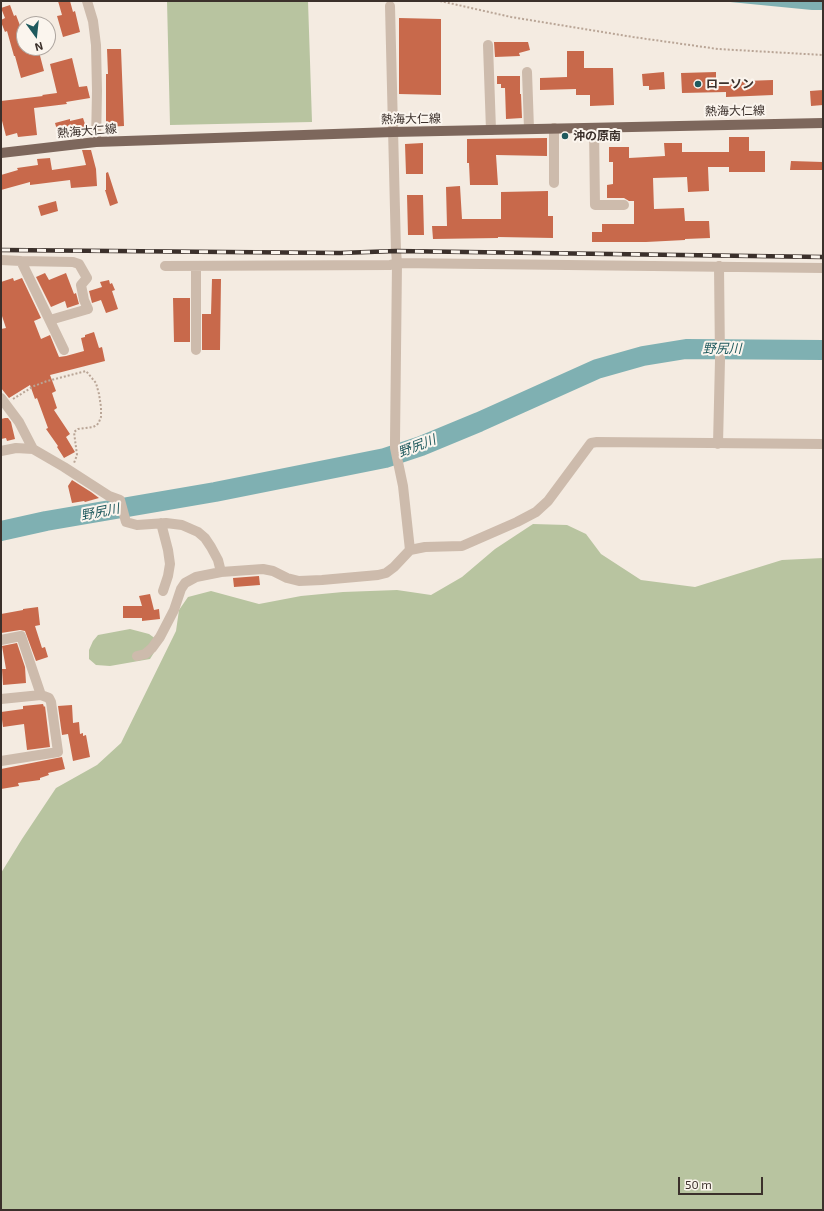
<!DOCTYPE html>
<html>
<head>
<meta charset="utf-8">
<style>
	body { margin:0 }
	#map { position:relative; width:824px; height:1211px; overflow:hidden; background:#f4ebe1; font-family:"Exo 2",sans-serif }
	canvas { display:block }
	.frame { position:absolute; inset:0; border:2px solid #3b302b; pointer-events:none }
	.north { position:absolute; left:16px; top:16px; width:40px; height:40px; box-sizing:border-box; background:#fbf5ee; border:1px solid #aea6a0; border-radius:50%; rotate:165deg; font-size:11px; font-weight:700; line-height:16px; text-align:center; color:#3b302b }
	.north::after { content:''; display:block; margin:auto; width:14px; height:18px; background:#1f5a5e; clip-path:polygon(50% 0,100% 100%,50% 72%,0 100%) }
	.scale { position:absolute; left:678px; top:1177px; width:85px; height:18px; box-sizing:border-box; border:2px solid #3b302b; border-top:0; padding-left:5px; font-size:12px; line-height:14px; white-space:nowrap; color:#3b302b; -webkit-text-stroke:3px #fbf5ee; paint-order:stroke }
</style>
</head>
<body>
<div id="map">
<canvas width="824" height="1211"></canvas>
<div class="frame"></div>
<div class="north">N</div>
<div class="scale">50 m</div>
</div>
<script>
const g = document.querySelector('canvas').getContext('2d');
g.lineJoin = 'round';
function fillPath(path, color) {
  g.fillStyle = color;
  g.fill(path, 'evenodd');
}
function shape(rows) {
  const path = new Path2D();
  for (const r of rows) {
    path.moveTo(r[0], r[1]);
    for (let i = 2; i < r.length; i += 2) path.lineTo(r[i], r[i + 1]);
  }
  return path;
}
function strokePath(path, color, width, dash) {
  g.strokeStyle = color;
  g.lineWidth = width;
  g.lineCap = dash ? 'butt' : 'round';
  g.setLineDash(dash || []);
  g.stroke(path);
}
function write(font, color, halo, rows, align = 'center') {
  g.font = font + ' "Exo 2","Noto Sans JP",sans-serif';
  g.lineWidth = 4;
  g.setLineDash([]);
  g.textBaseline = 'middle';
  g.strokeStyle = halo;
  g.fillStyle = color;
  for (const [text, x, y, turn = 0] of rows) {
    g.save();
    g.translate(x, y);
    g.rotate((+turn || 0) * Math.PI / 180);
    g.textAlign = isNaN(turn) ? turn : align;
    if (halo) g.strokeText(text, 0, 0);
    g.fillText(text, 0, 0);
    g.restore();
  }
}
const green = shape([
	[167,1,308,1,312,122,170,125],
	[533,524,567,525,586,534,601,554,641,580,695,587,782,560,823,558,823,1210,1,1210,1,873,22,839,56,788,97,765,121,743,176,631,179,610,188,597,211,591,259,604,301,596,343,592,397,590,431,595,462,577,495,549],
	[130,629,149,634,156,639,155,651,150,659,110,666,96,665,89,659,89,650,93,641,98,635]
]);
const water = shape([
	[720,1,823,1,823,10,812,10]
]);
const river = shape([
	[1,531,46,521,215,492,385,458,421,446,479,422,597,369,643,356,686,349,823,350]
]);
const building = shape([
	[58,1,70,1,73,12,75,11,80,32,63,37,57,16,62,15],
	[10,5,14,16,16,15,24,36,24,48,38,48,44,71,21,78,15,56,14,56,7,31,5,32,1,22,1,20,5,18,1,8],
	[399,18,441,19,441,95,399,94],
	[494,42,528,42,530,50,519,53,520,56,495,57],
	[107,49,121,49,124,126,106,127,106,74,108,74],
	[567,51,584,51,584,68,613,68,614,105,590,106,590,95,576,95,576,89,540,90,540,78,567,77],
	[72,58,79,87,87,86,90,98,66,102,67,104,34,108,37,135,18,137,17,133,6,136,1,117,1,101,43,96,42,95,57,93,50,64],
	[664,72,665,89,649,90,649,86,643,86,642,74],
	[716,72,716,82,773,80,773,95,726,97,726,92,682,93,681,73],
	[497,76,520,76,520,94,521,94,522,118,506,119,505,88,501,88,501,84,497,84],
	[823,90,823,105,811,106,810,91],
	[83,118,86,127,80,128,81,130,72,132,73,134,59,137,55,123,70,119,70,121],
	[729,137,749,137,749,151,765,151,765,172,729,172,729,167,708,167,709,191,688,192,687,177,653,178,654,209,684,208,685,221,709,221,710,238,685,239,685,240,646,242,592,242,592,232,602,232,602,224,634,224,634,201,629,201,624,198,607,198,607,185,613,184,613,162,609,162,609,147,629,147,629,158,665,156,664,143,682,143,682,152,729,152],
	[547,138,547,156,496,155,498,185,470,185,469,163,467,163,467,139],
	[423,143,423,174,406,174,405,144],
	[82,150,91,150,96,169,97,186,71,188,70,180,30,185,30,182,1,190,1,175,18,170,17,168,38,165,37,159,50,158,52,170,86,165],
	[791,161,823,162,823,170,790,170],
	[108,172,118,203,110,206,105,190,106,190,106,173],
	[460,186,462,219,501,219,501,192,548,191,548,216,553,216,553,238,498,237,498,238,433,239,432,226,447,226,446,187],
	[407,195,423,195,424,235,408,235],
	[56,201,58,211,41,216,38,206],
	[45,273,49,280,66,273,74,294,76,293,79,304,67,308,65,301,51,307,36,277],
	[13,278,14,281,22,278,41,318,34,321,41,339,50,335,59,357,66,356,84,351,81,338,85,337,85,335,94,332,99,348,102,347,105,361,50,375,56,391,52,393,57,408,54,410,70,434,66,437,75,452,64,458,57,447,58,446,46,429,48,428,37,398,35,399,30,385,9,398,1,388,1,329,6,328,1,313,1,282],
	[212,279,221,279,220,350,202,350,202,314,211,314],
	[109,280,110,284,112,283,115,290,112,291,118,309,106,313,101,300,92,303,89,291,102,287,100,282],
	[173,298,190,298,190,342,174,342],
	[5,418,8,418,11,422,15,439,7,441,6,438,1,439,1,419],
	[72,480,91,492,99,498,85,502,84,501,72,503,68,486],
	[259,576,260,585,234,587,233,578],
	[150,594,154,610,159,609,160,619,142,621,142,618,123,618,123,606,142,606,139,596],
	[38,607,40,625,35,626,42,648,45,647,48,657,36,661,25,631,20,630,1,633,1,614,23,610,23,609],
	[17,643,25,667,26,683,3,685,2,669,6,669,2,646],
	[43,704,44,707,45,706,50,747,27,750,24,724,3,727,1,712,23,709,23,706],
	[72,705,73,723,79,722,80,734,83,733,83,736,86,735,90,757,73,761,68,734,62,735,58,706],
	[62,757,65,769,48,773,49,775,40,778,40,780,18,783,19,786,1,789,1,769]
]);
const path = shape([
	[440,1,511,17,633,37,718,49,823,55],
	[13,399,34,386,47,381,86,371,96,383,99,394,101,407,101,417,99,422,97,425,93,427,78,429,74,432,77,455,74,463]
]);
const minor = shape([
	[87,1,93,21,96,45,97,91,96,142],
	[390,6,396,251,397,263,395,441,395,448,403,486,410,550],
	[488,45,491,130],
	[527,72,529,129],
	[554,128,554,183],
	[594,128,595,205,624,205],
	[1,260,21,261,64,350],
	[21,261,73,262,79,264,87,278,81,285,84,300,88,309,50,320],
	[165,266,390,265,397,263,823,268],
	[196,350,196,266],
	[1,398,19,422,33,449,64,467,109,496,120,500,126,522,137,525,166,523,182,525,198,532,205,538,211,547,218,560,221,572,263,569,273,571,287,578,299,581,322,580,378,575,386,573,394,567,410,550,425,547,462,546,517,522,536,512,548,501,591,443,597,442,823,444],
	[718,444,720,360,719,266],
	[1,451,16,448,33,449],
	[161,523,168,550,170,564,168,576,163,591],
	[1,640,21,636,41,695],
	[137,656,145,654,152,648,160,637,174,610,181,589,185,583,196,577,221,572],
	[1,699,41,695,49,698,51,702,58,752,1,761]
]);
const major = shape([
	[1,153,96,142,393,132,823,123]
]);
const rail = shape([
	[1,250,340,253,396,251,823,257]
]);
const markers = [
	[698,84,4,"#1f5a5e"],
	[565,136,4,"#1f5a5e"]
];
const poiNames = [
	["ローソン",706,84],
	["沖の原南",573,136]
];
const streetNames = [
	["熱海大仁線",735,111,-1],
	["熱海大仁線",411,119,-1],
	["熱海大仁線",87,131,-5]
];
const waterNames = [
	["野尻川",722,349],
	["野尻川",417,446,-21],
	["野尻川",100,512,-11]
];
fillPath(green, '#b8c4a0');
fillPath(water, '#7fb0b2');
strokePath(river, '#7fb0b2', 20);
fillPath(building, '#c8694b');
strokePath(path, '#b9a596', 2, [2, 2]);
strokePath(minor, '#cdbbac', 10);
strokePath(major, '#7d675c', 10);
strokePath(rail, '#3b302b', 4.5);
strokePath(rail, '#fbf5ee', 3, [9]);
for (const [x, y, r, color] of markers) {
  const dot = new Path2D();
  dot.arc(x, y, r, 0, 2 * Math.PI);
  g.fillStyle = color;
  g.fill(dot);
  strokePath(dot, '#fbf5ee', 1.5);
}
write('bold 12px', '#3b302b', '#fbf5ee', poiNames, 'left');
write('12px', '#3b302b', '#fbf5ee', streetNames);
write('italic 13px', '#1f5a5e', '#fbf5ee', waterNames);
</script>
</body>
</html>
